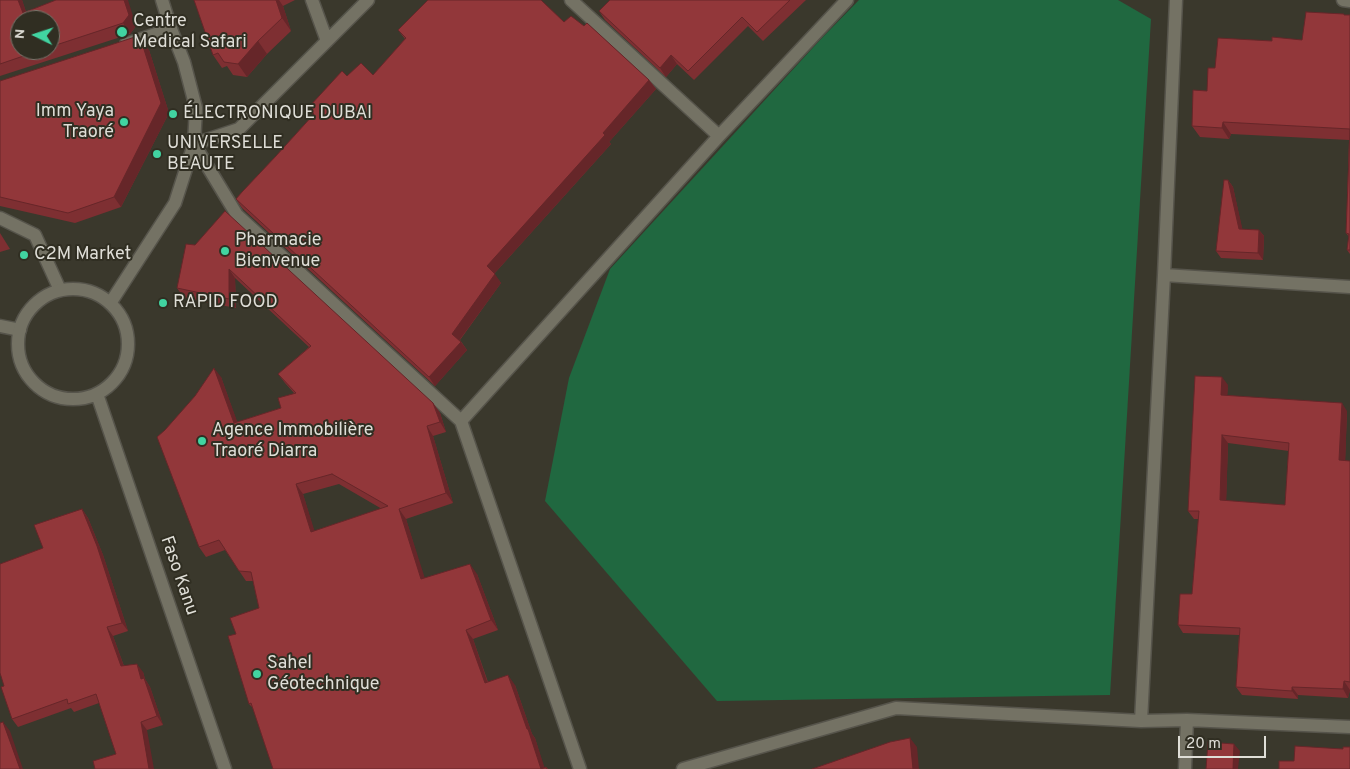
<!DOCTYPE html>
<html>
<head>
<meta charset="utf-8">
<style>
	body { margin:0 }
	#map { position:relative; width:1350px; height:769px; overflow:hidden; background:#3a382c; font-family:Overpass,sans-serif }
	canvas { display:block }
	.north { position:absolute; left:10px; top:10px; width:50px; height:50px; box-sizing:border-box; background:#302e22; border:1px solid #76746a; border-radius:50%; rotate:274deg; font-size:14px; font-weight:700; line-height:20px; text-align:center; color:#dfded7 }
	.north::after { content:''; display:block; margin:auto; width:18px; height:22px; background:#41d4a1; clip-path:polygon(50% 0,100% 100%,50% 72%,0 100%) }
	.scale { position:absolute; left:1178px; top:736px; width:88px; height:22px; box-sizing:border-box; border:2px solid #dfded7; border-top:0; padding-left:6px; font-size:15px; line-height:18px; white-space:nowrap; color:#dfded7; -webkit-text-stroke:4px #302e22; paint-order:stroke }
</style>
</head>
<body>
<div id="map">
<canvas width="1350" height="769"></canvas>
<div class="north">N</div>
<div class="scale">20 m</div>
</div>
<script>
const g = document.querySelector('canvas').getContext('2d');
g.lineJoin = 'round';
function fillPath(path, color) {
  g.fillStyle = color;
  g.fill(path, 'evenodd');
}
function shape(rows) {
  const path = new Path2D();
  for (const r of rows) {
    if (r.length === 3) {
      path.moveTo(r[0] + r[2], r[1]);
      path.arc(r[0], r[1], r[2], 0, 2 * Math.PI);
      continue;
    }
    path.moveTo(r[0], r[1]);
    for (let i = 2; i < r.length; i += 2) path.lineTo(r[i], r[i + 1]);
  }
  return path;
}
function strokePath(path, color, width, dash) {
  g.strokeStyle = color;
  g.lineWidth = width;
  g.lineCap = dash ? 'butt' : 'round';
  g.setLineDash(dash || []);
  g.stroke(path);
}
function write(font, color, halo, rows, align = 'center') {
  g.font = font + ' Overpass,sans-serif';
  g.lineWidth = 4;
  g.setLineDash([]);
  g.textBaseline = 'middle';
  g.strokeStyle = halo;
  g.fillStyle = color;
  for (const [text, x, y, turn = 0] of rows) {
    g.save();
    g.translate(x, y);
    g.rotate((+turn || 0) * Math.PI / 180);
    g.textAlign = isNaN(turn) ? turn : align;
    if (halo) g.strokeText(text, 0, 0);
    g.fillText(text, 0, 0);
    g.restore();
  }
}
const green = shape([
	[859,0,1118,0,1151,19,1110,695,717,701,545,501,569,378,610,269,820,40]
]);
const street = shape([
	[312,0,327,41],
	[368,0,239,129,194,144,237,215,461,421,580,769],
	[571,0,719,136],
	[1343,0,1350,1],
	[126,44,171,29],
	[0,218,35,235,60,290],
	[1164,275,1350,287],
	[0,326,20,330],
	[461,421,719,136,847,0],
	[1141,721,1164,275,1176,0],
	[683,769,896,708,1141,721,1187,720,1350,727],
	[1185,769,1187,720]
]);
const secondary = shape([
	[73,344,55],
	[111,302,175,203,194,144,196,108,184,62,171,29,162,0],
	[97,394,225,769]
]);
const wall = shape([
	[0,0,22,0,26,12,56,0,136,26,130,34,0,76],
	[50,20,50,50,20,50],
	[194,0,295,0,283,6,291,31,267,54,247,77,233,75,227,66,222,68,213,55],
	[610,0,806,0,763,41,748,26,694,80,677,64,666,77,605,20,599,11],
	[1345,15,1350,15,1350,254,1347,250,1349,237,1346,233,1349,140,1231,134,1229,139,1200,137,1192,126,1207,91,1215,68,1272,41,1302,40],
	[564,22,649,80,656,89,609,142,611,144,494,274,501,283,460,340,467,350,435,386,242,208,236,199,276,156,313,115,308,108,347,76,373,75,405,39,398,30],
	[149,50,169,113,121,207,75,223,0,206,0,81],
	[1228,180,1233,187,1242,229,1259,230,1264,236,1263,260,1221,258,1216,251],
	[0,233,10,249,0,252],
	[195,245,433,403,440,413,446,432,433,436,453,503,406,519,424,578,477,574,498,630,473,639,488,682,515,685,532,734,535,738,544,768,546,767,548,769,273,769,253,708,249,704,236,634,259,608,253,581,246,581,225,550,206,557,199,547,165,430,221,377,237,422,281,408,294,393,285,383,278,374,309,347,235,278,236,308,184,298,177,288],
	[339,484,382,509,314,531,303,494],
	[1228,385,1227,395,1347,411,1345,461,1350,461,1350,690,1348,698,1298,695,1298,699,1242,695,1236,687,1239,635,1183,633,1178,625,1192,594,1199,519,1194,519,1188,511],
	[1228,443,1289,451,1285,505,1226,501],
	[82,509,88,518,103,555,128,631,113,636,124,666,143,672,145,679,150,687,163,725,147,730,116,754,99,703,74,712,71,708,18,727,12,719,4,686,43,548]
]);
const shadedWall = shape([
	[18,0,22,0,29,20,23,13],
	[124,0,128,0,136,26,130,34,123,23],
	[276,0,279,0,283,6,291,31,282,18],
	[141,40,149,50,169,113,121,207,114,197],
	[258,41,267,54,247,77,238,64],
	[671,55,677,64,666,77,660,68],
	[649,80,656,89,609,142,611,144,493,275,487,266],
	[1223,122,1231,134,1229,139,1222,128],
	[1228,180,1233,187,1244,236,1239,229],
	[1259,230,1264,236,1263,260,1258,253],
	[229,269,235,278,236,308,229,299],
	[495,274,501,283,458,342,452,334],
	[461,342,467,350,435,386,429,377],
	[214,368,221,377,241,432,234,423],
	[1222,377,1228,385,1227,403,1221,395],
	[433,403,440,413,446,432,440,422],
	[1342,403,1347,411,1345,468,1339,460],
	[427,426,433,436,453,503,446,493],
	[1222,435,1228,443,1226,508,1220,500],
	[296,484,303,494,318,542,311,532],
	[82,509,88,518,103,555,128,631,122,623],
	[399,509,406,519,428,588,421,579],
	[470,564,477,574,498,630,491,620],
	[107,627,113,636,127,675,121,666],
	[466,630,473,639,491,693,485,683],
	[137,664,143,672,145,679,150,687,163,725,157,716,141,679],
	[508,675,515,685,532,734,535,738,545,769,541,769],
	[1344,681,1350,690,1348,698,1343,689],
	[1292,687,1298,695,1298,699,1292,691],
	[3,722,10,731,23,769,20,769],
	[141,722,147,730,154,769,149,769],
	[910,738,917,747,919,769,913,769],
	[1234,744,1240,751,1238,769,1233,769]
]);
const building = shape([
	[0,0,18,0,23,13,56,0,124,0,129,15,123,23,50,47,50,20,20,20,20,50,41,50,0,64,0,0],
	[194,0,276,0,282,18,258,41,238,64,224,62,218,53,213,55,194,0],
	[428,0,541,0,564,22,571,16,584,26,587,23,649,80,603,133,605,135,487,266,495,274,452,334,461,342,429,377,236,199,242,192,276,156,314,114,308,108,342,71,347,76,361,63,373,75,406,38,398,30,428,0],
	[610,0,790,0,757,32,742,17,688,71,671,55,660,68,599,11,610,0],
	[1306,12,1344,14,1344,15,1350,15,1350,250,1347,250,1349,234,1346,233,1350,129,1223,122,1222,128,1192,126,1193,90,1207,91,1208,68,1215,68,1218,38,1272,41,1272,37,1302,40,1306,12],
	[135,37,141,40,161,103,114,197,68,213,0,197,0,81,135,37],
	[1224,180,1228,180,1239,229,1259,230,1258,253,1216,251,1224,180],
	[225,211,433,403,440,422,427,426,446,493,399,509,421,579,470,564,491,620,466,630,485,683,508,675,527,729,528,729,541,769,546,767,547,769,273,769,251,703,249,704,228,636,236,634,230,618,259,608,251,572,239,571,219,540,199,547,157,437,165,430,195,396,214,368,234,423,281,408,278,398,296,393,278,374,311,346,229,269,229,299,177,288,186,244,195,245,225,211],
	[332,474,388,506,311,532,296,484,332,474],
	[1195,376,1222,377,1221,395,1342,403,1339,460,1350,461,1350,682,1344,681,1343,689,1292,687,1292,691,1236,687,1240,628,1178,625,1180,594,1192,594,1199,511,1188,511,1195,376],
	[1222,435,1289,443,1285,505,1220,500,1222,435],
	[82,509,97,546,122,623,107,627,121,666,137,664,141,679,144,678,157,716,141,722,149,769,95,769,93,761,116,754,96,694,68,704,67,699,12,719,1,687,4,686,0,673,0,564,43,548,34,525,82,509],
	[3,722,20,769,0,769,0,723,3,722],
	[910,738,913,769,812,769,890,742,910,738],
	[1208,742,1234,744,1233,769,1206,769,1208,742],
	[1295,746,1343,749,1343,747,1350,747,1350,769,1279,769,1279,761,1294,761,1295,746]
]);
const markers = [
	[122,32,6,"#41d4a1"],
	[173,114,5,"#41d4a1"],
	[124,122,5,"#41d4a1"],
	[157,154,5,"#41d4a1"],
	[225,251,5,"#41d4a1"],
	[24,255,5,"#41d4a1"],
	[163,303,5,"#41d4a1"],
	[202,441,5,"#41d4a1"],
	[257,674,5,"#41d4a1"]
];
const poiNames = [
	["Centre",133,22],
	["Medical Safari",133,43],
	["Imm Yaya",114,112,"right"],
	["Traoré",114,133,"right"],
	["ÉLECTRONIQUE DUBAI",183,114],
	["UNIVERSELLE",167,144],
	["BEAUTE",167,165],
	["Pharmacie",235,241],
	["Bienvenue",235,262],
	["C2M Market",34,255],
	["RAPID FOOD",173,303],
	["Agence Immobilière",212,431],
	["Traoré Diarra",212,452],
	["Sahel",267,664],
	["Géotechnique",267,685]
];
const streetNames = [
	["Faso Kanu",178,576,71]
];
fillPath(green, '#206840');
strokePath(street, '#56544b', 15);
strokePath(secondary, '#56544b', 15);
strokePath(street, '#747264', 12);
strokePath(secondary, '#747264', 12);
fillPath(wall, '#7e2f32');
fillPath(shadedWall, '#662629');
fillPath(building, '#92373a');
strokePath(building, '#662629', 1);
for (const [x, y, r, color] of markers) {
  const dot = new Path2D();
  dot.arc(x, y, r, 0, 2 * Math.PI);
  g.fillStyle = color;
  g.fill(dot);
  strokePath(dot, '#302e22', 2);
}
write('18px', '#dfded7', '#302e22', poiNames, 'left');
write('18px', '#dfded7', '#302e22', streetNames);
</script>
</body>
</html>
